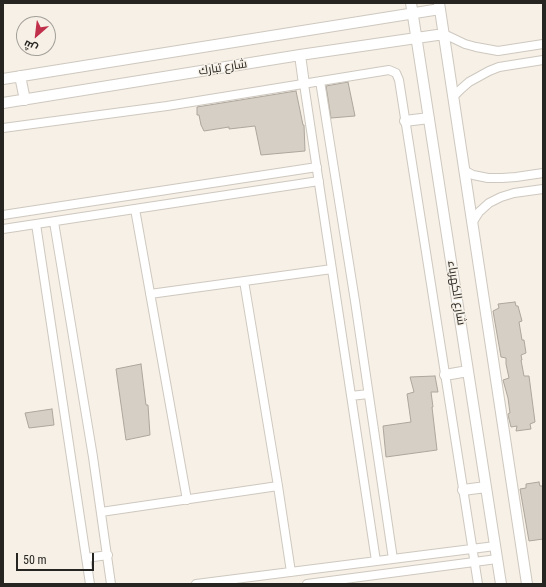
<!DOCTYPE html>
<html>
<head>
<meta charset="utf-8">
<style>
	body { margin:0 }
	#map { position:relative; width:546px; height:587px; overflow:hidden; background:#f6f0e7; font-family:"Roboto Condensed",Cairo,sans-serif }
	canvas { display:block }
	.frame { position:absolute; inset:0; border:4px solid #272521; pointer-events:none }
	.north { position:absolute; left:16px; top:16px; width:40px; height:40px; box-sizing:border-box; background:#f6f0e7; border:1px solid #a39f98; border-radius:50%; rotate:208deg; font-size:11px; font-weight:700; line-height:16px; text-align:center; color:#272521 }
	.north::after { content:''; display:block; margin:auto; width:14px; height:18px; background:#c1304b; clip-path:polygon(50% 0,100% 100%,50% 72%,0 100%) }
	.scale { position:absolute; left:16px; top:553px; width:78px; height:18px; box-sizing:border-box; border:2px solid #272521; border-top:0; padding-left:5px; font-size:12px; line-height:14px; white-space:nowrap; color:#272521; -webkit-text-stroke:3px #f6f0e7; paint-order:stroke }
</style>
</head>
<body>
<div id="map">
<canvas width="546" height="587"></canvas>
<div class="frame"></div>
<div class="north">ش</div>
<div class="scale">50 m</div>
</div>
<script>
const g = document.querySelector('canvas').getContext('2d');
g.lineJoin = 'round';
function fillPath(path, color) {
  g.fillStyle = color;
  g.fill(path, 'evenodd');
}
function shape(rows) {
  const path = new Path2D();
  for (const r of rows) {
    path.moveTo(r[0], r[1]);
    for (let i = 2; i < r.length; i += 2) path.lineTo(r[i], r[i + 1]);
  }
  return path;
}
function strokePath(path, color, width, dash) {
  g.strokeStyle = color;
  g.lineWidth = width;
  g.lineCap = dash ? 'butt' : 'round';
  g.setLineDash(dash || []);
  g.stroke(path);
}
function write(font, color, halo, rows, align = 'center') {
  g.font = font + ' "Roboto Condensed",Cairo,sans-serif';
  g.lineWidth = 3;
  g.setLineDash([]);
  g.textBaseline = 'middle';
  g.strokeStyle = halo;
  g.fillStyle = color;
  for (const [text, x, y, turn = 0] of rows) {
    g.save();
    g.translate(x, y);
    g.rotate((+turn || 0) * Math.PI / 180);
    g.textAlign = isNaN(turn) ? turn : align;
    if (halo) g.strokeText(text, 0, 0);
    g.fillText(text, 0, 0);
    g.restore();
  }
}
const building = shape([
	[348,82,355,116,331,118,326,86,348,82],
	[296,91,303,125,304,125,305,151,261,155,255,126,229,129,229,127,204,131,201,125,199,115,197,115,197,107,296,91],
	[515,302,516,306,518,306,522,321,519,322,522,340,524,340,526,353,521,355,522,360,521,360,524,376,529,376,535,422,530,424,531,429,516,431,517,426,511,427,508,415,508,414,510,413,508,398,503,380,509,378,506,364,506,358,501,357,493,311,499,308,498,304,515,302],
	[141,364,146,405,148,405,150,435,126,440,116,369,141,364],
	[435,376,438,392,431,392,433,407,432,407,437,450,386,457,383,426,411,422,407,394,414,392,410,377,435,376],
	[52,409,54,425,29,428,25,413,52,409],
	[539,482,540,486,543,486,543,539,529,541,520,489,526,488,526,484,539,482]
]);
const minor = shape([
	[444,34,465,44,476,47,498,51,543,44],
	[320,81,355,301,393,559],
	[304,84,376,561],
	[453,97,461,89,469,82,489,71,499,67,543,60],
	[3,128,167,106,389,70,396,73,399,80,478,584],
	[464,170,473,175,488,178,502,178,516,177,543,173],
	[135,209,187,500],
	[3,215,317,167],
	[54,222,93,457,111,584],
	[472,223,479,212,489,203,501,197,514,193,543,189],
	[36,224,90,584],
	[3,229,319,181],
	[244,281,278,486,291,572],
	[150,294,332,269],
	[351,396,368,394],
	[101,512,278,486],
	[86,558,108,555],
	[196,584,495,546],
	[307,584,497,559]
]);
const tertiary = shape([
	[411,3,501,584],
	[439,3,527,584],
	[300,55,304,84],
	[20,76,25,100],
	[3,79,440,9],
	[3,103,300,55,444,34],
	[405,121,429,118],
	[445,375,468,371],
	[463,490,486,487]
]);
const streetNames = [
	["شارع تبارك",223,68,-9],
	["شارع الكهرباء",456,293,81]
];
fillPath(building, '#d5cfc6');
strokePath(building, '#aca69d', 1);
strokePath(minor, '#cec8bf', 10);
strokePath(tertiary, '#cec8bf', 12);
strokePath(minor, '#fff', 8);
strokePath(tertiary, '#fff', 10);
write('12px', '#272521', '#f6f0e7', streetNames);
</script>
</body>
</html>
